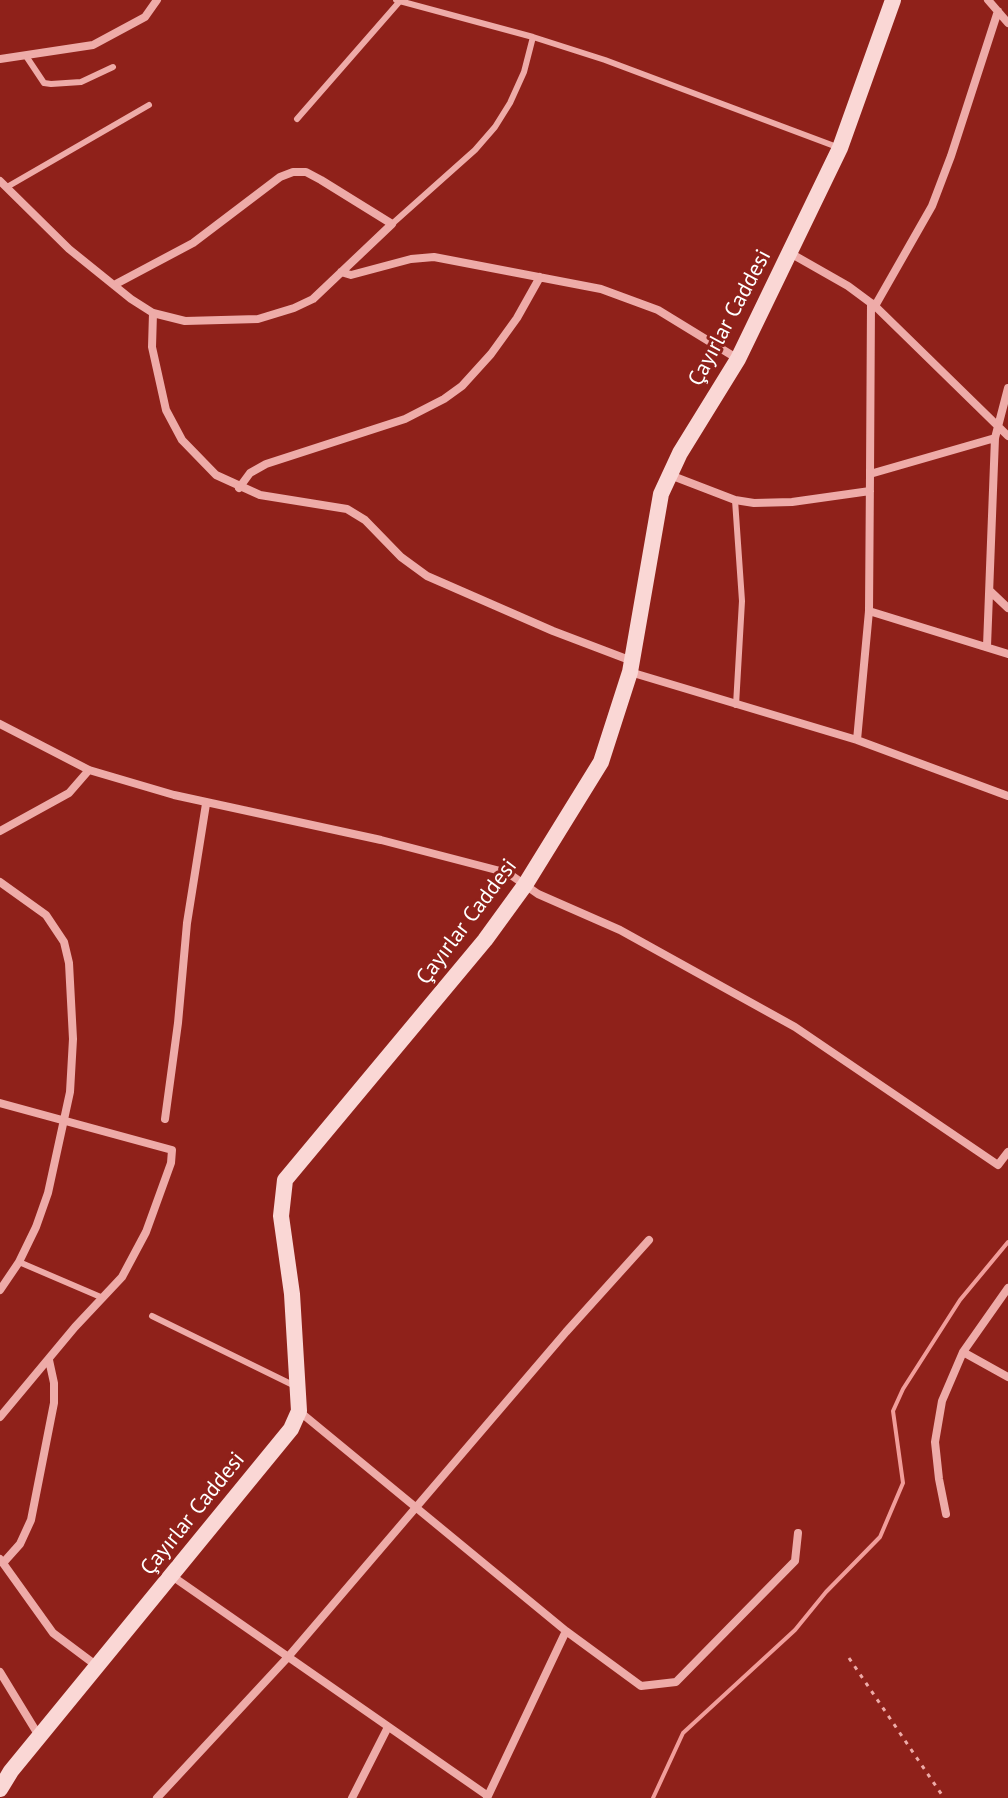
<!DOCTYPE html>
<html>
<head>
<meta charset="utf-8">
<style>
	body { margin:0 }
	canvas { display:block; background:#8f211a }
</style>
</head>
<body>
<canvas width="1008" height="1798"></canvas>
<script>
const g = document.querySelector('canvas').getContext('2d');
g.lineJoin = 'round';
function shape(rows) {
  const path = new Path2D();
  for (const r of rows) {
    path.moveTo(r[0], r[1]);
    for (let i = 2; i < r.length; i += 2) path.lineTo(r[i], r[i + 1]);
  }
  return path;
}
function strokePath(path, color, width, dash) {
  g.strokeStyle = color;
  g.lineWidth = width;
  g.lineCap = dash ? 'butt' : 'round';
  g.setLineDash(dash || []);
  g.stroke(path);
}
function write(font, color, halo, rows, align = 'center') {
  g.font = font + ' "PT Sans",sans-serif';
  g.lineWidth = 6;
  g.setLineDash([]);
  g.textBaseline = 'middle';
  g.strokeStyle = halo;
  g.fillStyle = color;
  for (const [text, x, y, turn = 0] of rows) {
    g.save();
    g.translate(x, y);
    g.rotate((+turn || 0) * Math.PI / 180);
    g.textAlign = isNaN(turn) ? turn : align;
    if (halo) g.strokeText(text, 0, 0);
    g.fillText(text, 0, 0);
    g.restore();
  }
}
const stream = shape([
	[653,1798,683,1733,795,1630,826,1592,880,1537,903,1483,893,1411,903,1389,960,1300,1008,1242]
]);
const path = shape([
	[849,1658,944,1798]
]);
const lane = shape([
	[396,0,533,37,605,60,837,147],
	[26,56,44,83,51,84,81,82,113,67],
	[297,119,400,1],
	[7,187,149,105],
	[392,224,475,150,495,127,510,103,524,72,533,37],
	[735,500,742,601,736,705],
	[19,1262,103,1298],
	[152,1316,295,1386]
]);
const street = shape([
	[988,0,1008,23],
	[0,59,93,45,145,17,157,0],
	[0,181,69,249,131,299,153,313,185,321,258,319,294,308,313,299,392,224,321,180,306,172,293,172,280,177,193,243,114,285],
	[790,253,848,286,875,306,1008,436],
	[341,272,351,275,411,259,434,257,601,289,658,310,738,359],
	[871,303,870,474,995,438],
	[875,306,932,206,951,156,998,11],
	[153,313,152,347,166,410,182,440,216,475,260,495,347,509,365,520,401,557,427,576,553,631,632,661],
	[670,475,735,500,754,503,792,502,870,491],
	[239,488,250,473,266,464,405,419,444,399,462,386,491,354,517,318,540,277],
	[990,591,1008,608],
	[869,611,1008,654],
	[987,646,995,438,1008,388],
	[630,672,857,740,1008,796],
	[0,724,89,770,174,795,381,840,508,873,538,894,620,930,795,1027,998,1165,1008,1152],
	[857,740,869,611,870,474],
	[0,831,69,793,89,770],
	[0,882,46,915,64,942,69,963,73,1039,70,1092,48,1193,36,1227,19,1262,0,1290],
	[0,1103,172,1150,171,1163,146,1232,122,1277,75,1327,0,1417],
	[165,1119,178,1023,187,923,206,804],
	[963,1352,1008,1377],
	[300,1412,566,1631,641,1686,676,1682,795,1561,798,1533],
	[946,1514,939,1479,935,1442,942,1401,963,1352,1008,1288],
	[0,1559,53,1633,97,1666],
	[3,1563,20,1544,31,1520,54,1403,54,1383,49,1360],
	[172,1576,488,1796],
	[0,1672,39,1736],
	[157,1798,288,1657,566,1332,649,1240],
	[352,1798,388,1727],
	[487,1798,566,1631]
]);
const secondary = shape([
	[0,1789,11,1771,291,1429,299,1411,292,1294,281,1216,285,1180,485,940,525,885,601,762,630,672,661,494,680,453,738,359,840,148,893,0]
]);
const streetNames = [
	["Çayırlar Caddesi",730,318,-62],
	["Çayırlar Caddesi",467,922,-53],
	["Çayırlar Caddesi",193,1514,-51]
];
strokePath(stream, '#f19d9a', 4);
strokePath(path, '#eeaba8', 3, [4, 6]);
strokePath(lane, '#eeaba8', 6);
strokePath(street, '#eeaba8', 8);
strokePath(secondary, '#fad7d5', 16);
write('22px', '#fff', '#8f211a', streetNames);
</script>
</body>
</html>
